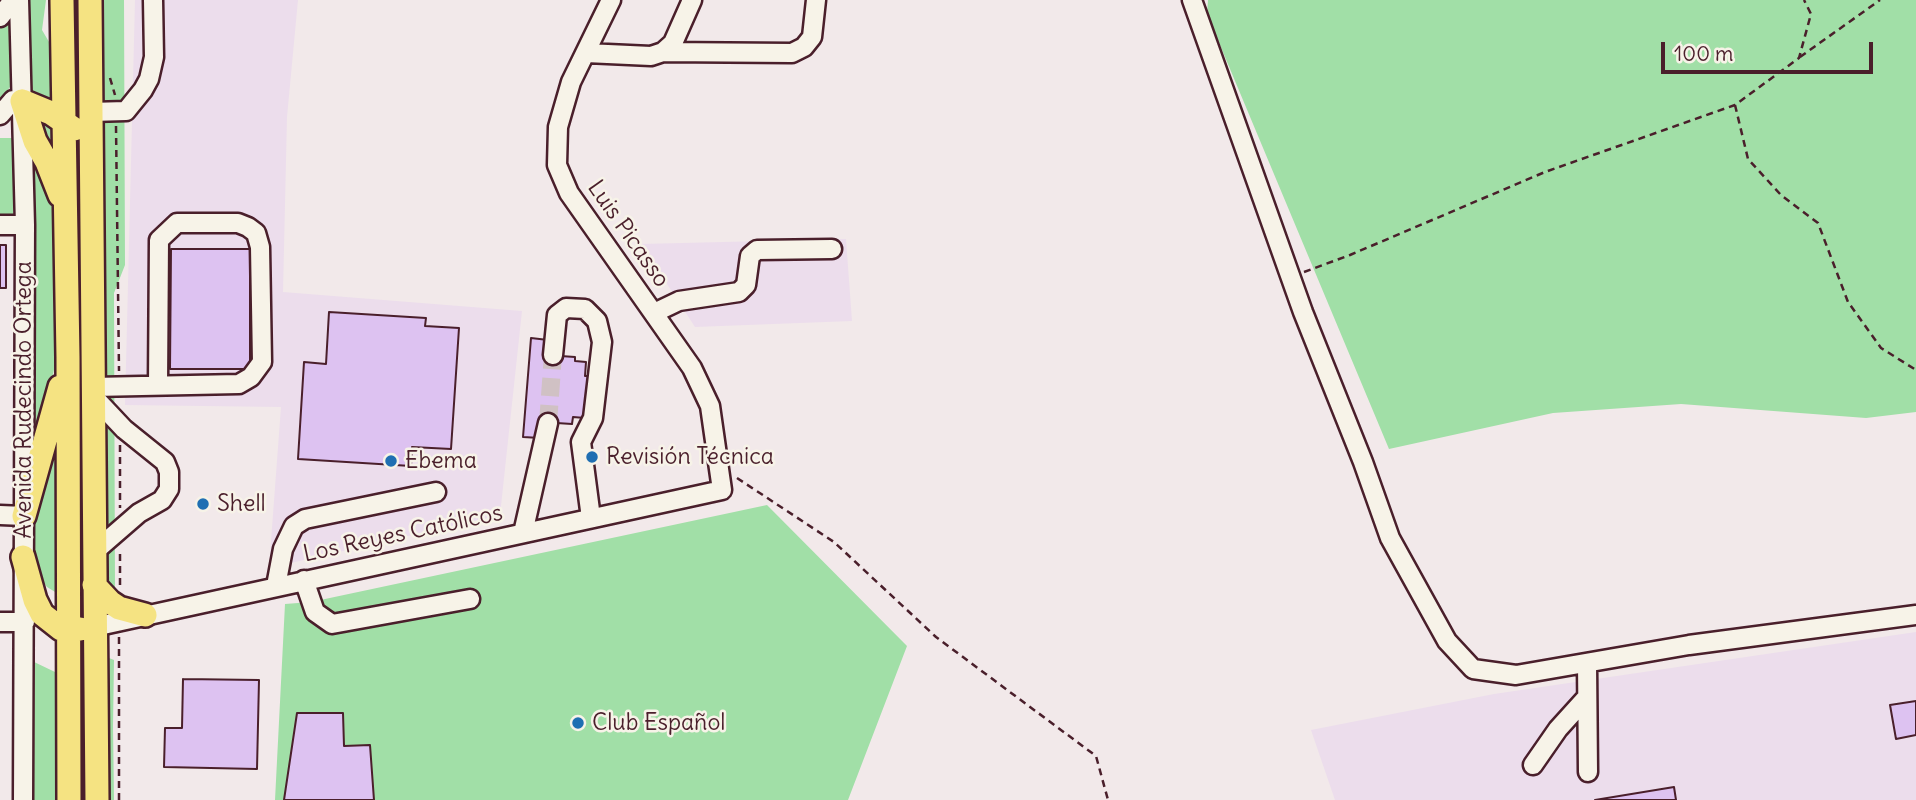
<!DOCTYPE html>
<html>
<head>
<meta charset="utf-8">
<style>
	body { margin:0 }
	#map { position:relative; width:1916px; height:800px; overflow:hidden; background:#f2e9ea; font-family:Delius,sans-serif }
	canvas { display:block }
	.scale { position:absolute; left:1661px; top:42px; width:212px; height:32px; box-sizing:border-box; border:4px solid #4a1f2b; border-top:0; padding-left:9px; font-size:21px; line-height:24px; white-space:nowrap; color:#4a1f2b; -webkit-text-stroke:5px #f7f3e8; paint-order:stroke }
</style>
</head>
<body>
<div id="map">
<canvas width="1916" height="800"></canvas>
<div class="scale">100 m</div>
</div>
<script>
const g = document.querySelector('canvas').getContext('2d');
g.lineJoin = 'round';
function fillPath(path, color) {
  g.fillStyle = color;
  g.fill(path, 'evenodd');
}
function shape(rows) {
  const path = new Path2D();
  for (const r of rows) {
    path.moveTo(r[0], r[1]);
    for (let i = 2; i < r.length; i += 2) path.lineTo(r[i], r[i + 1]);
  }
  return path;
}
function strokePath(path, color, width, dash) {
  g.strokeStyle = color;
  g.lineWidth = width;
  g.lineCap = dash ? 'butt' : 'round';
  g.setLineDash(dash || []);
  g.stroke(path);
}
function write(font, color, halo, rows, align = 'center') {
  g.font = font + ' Delius,sans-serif';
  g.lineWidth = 5;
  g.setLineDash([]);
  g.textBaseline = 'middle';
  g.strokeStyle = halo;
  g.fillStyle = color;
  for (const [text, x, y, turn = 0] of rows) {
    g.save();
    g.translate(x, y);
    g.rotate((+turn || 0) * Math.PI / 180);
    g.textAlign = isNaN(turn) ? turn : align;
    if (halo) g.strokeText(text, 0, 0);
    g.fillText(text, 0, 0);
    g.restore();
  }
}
const built = shape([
	[135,0,298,0,287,117,283,292,522,311,500,515,269,568,281,407,125,405],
	[846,239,852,321,695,327,641,244],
	[1916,632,1916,800,1335,800,1311,730,1494,694]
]);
const green = shape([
	[29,0,46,0,42,30,52,47,59,346,52,379,52,457,62,467,60,595,47,587,31,565,33,136,30,101],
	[97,0,124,0,125,265,114,293,115,589,103,583,105,369,101,353],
	[1208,0,1916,0,1916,412,1866,418,1681,404,1553,413,1389,449,1207,14],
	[0,24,11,24,10,87,0,100],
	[0,138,13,138,13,218,0,218],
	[74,345,81,376,87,593,77,597],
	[767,505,907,646,848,800,275,800,285,604,311,602],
	[104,656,114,660,113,726,114,800,107,800],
	[30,660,55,672,56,800,28,800]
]);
const building = shape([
	[0,245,6,245,6,288,0,288,0,245],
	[171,249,250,249,250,369,170,369,171,249],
	[329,312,426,318,425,326,459,328,451,449,412,447,411,466,298,459,304,362,326,364,329,312],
	[531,338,548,340,546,355,575,357,575,361,586,362,585,376,588,376,585,418,573,417,572,424,541,422,540,438,523,437,531,338],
	[183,679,259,680,257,769,164,767,165,728,182,728,183,679],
	[1916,701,1916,735,1896,739,1890,705,1916,701],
	[297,713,343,713,344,746,370,745,374,800,284,800,297,713],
	[1674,787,1676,800,1595,800,1674,787]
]);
const minorTunnel = shape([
	[548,423,553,355]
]);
const path = shape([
	[1800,57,1880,0],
	[110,78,115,95],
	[1735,105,1748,159,1781,195,1818,223,1848,302,1881,348,1916,370],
	[116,126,119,371],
	[1304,272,1350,255,1545,172,1735,105,1799,58,1811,14,1804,0],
	[120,445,120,508],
	[737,478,834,542,936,637,1096,756,1108,800],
	[120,585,120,550],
	[119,800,119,637]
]);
const minor = shape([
	[19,0,25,225,23,800],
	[1192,0,1303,312,1363,462,1390,538,1447,641,1473,669,1516,675,1689,645,1916,615],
	[0,17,13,0],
	[663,52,792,53,804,47,812,37,816,0],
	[586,53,651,56,663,52,673,43,692,0],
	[91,112,126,111,143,90,149,79,154,57,153,0],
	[0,115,13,100,22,101],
	[0,225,25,225],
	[654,313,679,301,739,292,746,285,750,256,757,250,832,249],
	[553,355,557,315,566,308,585,309,597,321,602,342,593,418,581,442,591,518],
	[93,387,239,384,251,377,262,362,260,247,256,233,248,227,238,223,177,223,159,240,158,385],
	[93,396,124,429,165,462,169,472,169,489,162,500,139,513,94,552],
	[0,515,24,516],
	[523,533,548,423],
	[304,580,315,612,332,624,470,599],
	[276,586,283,549,294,526,305,519,436,492],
	[0,622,25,622],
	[94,627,722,490,710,406,692,368,569,193,557,165,558,127,571,82,611,0],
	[1587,663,1588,772],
	[1533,765,1558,729,1587,697]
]);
const major = shape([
	[62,0,68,357,69,800],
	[90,0,97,800],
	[22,101,35,141,47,162,60,195],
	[22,101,51,113,74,129],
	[24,516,60,387],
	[23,557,35,600,42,614,61,629,69,631,80,629],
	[94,585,110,602,119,608,145,615]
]);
const markers = [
	[592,457,7,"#1f6fb2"],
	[391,461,7,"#1f6fb2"],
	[203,504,7,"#1f6fb2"],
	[578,723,7,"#1f6fb2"]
];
const streetNames = [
	["Luis Picasso",628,234,55],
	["Avenida Rudecindo Ortega",24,400,-90],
	["Los Reyes Católicos",403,534,-12]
];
const poiNames = [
	["Revisión Técnica",606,457],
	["Ebema",405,461],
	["Shell",217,504],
	["Club Español",592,723]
];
fillPath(built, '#ecddec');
fillPath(green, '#a1dfa7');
fillPath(building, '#ddc2f1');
strokePath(building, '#4a1f2b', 2);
strokePath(minorTunnel, '#d0c1c4', 18, [18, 9]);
strokePath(minor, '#4a1f2b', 23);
strokePath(major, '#4a1f2b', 28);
strokePath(path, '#4a1f2b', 2.5, [7, 5]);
strokePath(minor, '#f7f3e8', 18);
strokePath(major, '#f5e382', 23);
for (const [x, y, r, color] of markers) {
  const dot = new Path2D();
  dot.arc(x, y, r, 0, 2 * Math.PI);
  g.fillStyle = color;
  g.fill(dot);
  strokePath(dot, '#f7f3e8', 2.5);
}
write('23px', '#4a1f2b', '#f7f3e8', streetNames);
write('23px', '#4a1f2b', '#f7f3e8', poiNames, 'left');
</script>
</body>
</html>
